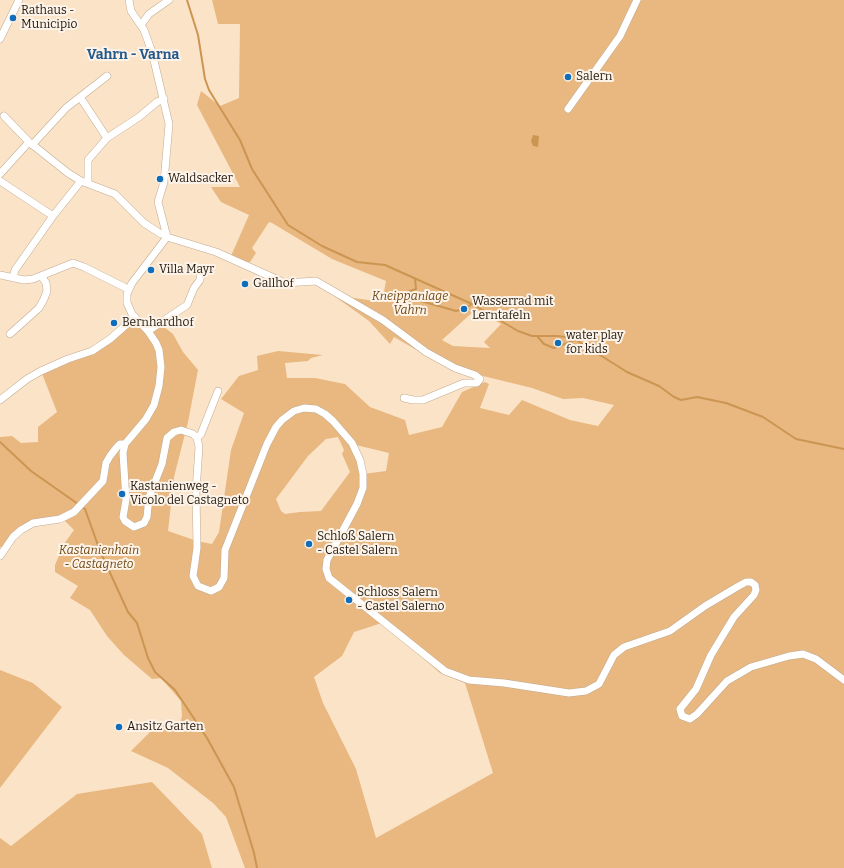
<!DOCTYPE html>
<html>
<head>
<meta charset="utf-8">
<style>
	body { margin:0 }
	canvas { display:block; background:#fbe3c7 }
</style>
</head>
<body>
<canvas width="844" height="868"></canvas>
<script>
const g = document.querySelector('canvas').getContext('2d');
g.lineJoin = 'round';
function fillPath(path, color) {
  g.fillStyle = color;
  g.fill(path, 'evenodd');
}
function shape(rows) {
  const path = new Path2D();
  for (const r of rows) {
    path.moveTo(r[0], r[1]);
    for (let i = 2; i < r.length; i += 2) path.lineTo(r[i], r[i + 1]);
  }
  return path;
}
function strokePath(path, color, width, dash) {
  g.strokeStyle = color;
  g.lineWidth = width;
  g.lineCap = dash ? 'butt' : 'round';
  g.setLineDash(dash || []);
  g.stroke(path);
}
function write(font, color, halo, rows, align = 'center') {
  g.font = font + ' Bitter,serif';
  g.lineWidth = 4;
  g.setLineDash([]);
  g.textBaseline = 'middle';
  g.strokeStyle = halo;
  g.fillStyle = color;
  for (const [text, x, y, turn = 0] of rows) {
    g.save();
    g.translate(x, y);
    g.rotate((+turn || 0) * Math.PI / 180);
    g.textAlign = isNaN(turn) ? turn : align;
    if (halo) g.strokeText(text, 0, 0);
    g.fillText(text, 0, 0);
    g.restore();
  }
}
const green = shape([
	[212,0,844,0,844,868,245,868,226,817,213,803,168,768,131,751,153,729,172,721,179,728,182,716,181,701,161,678,152,679,124,655,107,636,90,610,70,598,78,586,55,572,55,565,64,544,74,530,61,517,41,518,32,521,11,536,1,548,0,546,0,437,12,436,21,443,38,442,38,427,57,412,41,371,92,351,135,317,148,331,164,327,173,334,183,352,198,370,188,422,174,477,168,531,197,541,212,544,219,532,231,450,244,413,221,399,239,376,258,370,257,356,278,351,323,355,311,358,308,361,285,363,287,378,315,378,345,384,370,407,405,420,409,435,442,427,462,392,485,382,489,384,480,408,509,415,522,400,570,420,598,426,614,405,583,398,563,399,532,388,483,376,436,361,394,337,390,344,369,321,333,295,382,302,386,281,332,259,272,223,269,222,252,248,256,253,250,262,246,263,231,256,249,215,221,202,211,187,240,187,197,105,201,91,220,106,239,98,240,24,218,24],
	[476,309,501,324,484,342,490,348,453,346,442,340],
	[338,437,344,450,342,454,350,472,321,511,300,512,285,514,281,511,276,499,308,456,326,439],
	[352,444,389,453,386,471,363,474],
	[382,623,440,673,465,683,493,773,376,838,356,769,323,703,314,677,342,656,354,632],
	[0,670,33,683,62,707,0,788],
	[152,782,202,834,212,868,0,868,0,838,11,846,77,794]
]);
const water = shape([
	[533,135,539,136,538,147,533,146,531,141]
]);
const stream = shape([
	[187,0,198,35,205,79,209,90,240,140,252,169,288,225,322,246,357,262,385,265,472,304,518,331,532,336,557,336,573,338,627,372,659,386,674,397,681,400,697,397,726,403,763,417,796,439,844,449],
	[407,294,407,292,416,289,415,279],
	[413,297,413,295],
	[414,299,456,311,464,309,472,304],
	[537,336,544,344,554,348,575,340],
	[0,442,31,471,78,504],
	[82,507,85,509,100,551,128,612,137,623,148,658,155,672,175,690,207,738,234,787,254,853,257,868]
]);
const minor = shape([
	[129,0,131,11,144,30,152,52,169,124,164,182,158,202,167,237],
	[141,25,149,14,169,0],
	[0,39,19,0],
	[80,97,107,138,88,160,88,183],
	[568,109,620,36,637,0],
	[4,116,29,142,68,173,81,181,115,194,144,223,161,234,166,233],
	[107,138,139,117,157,102,164,99],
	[32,145,66,108,107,76],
	[0,174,29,142],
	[0,181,53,216],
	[167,237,132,283,127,294,127,303,132,314,148,331,156,343,159,350,161,367,159,386,154,405,146,419,125,444,123,453,126,500,123,517,125,521,134,527,144,523,147,517,149,497,162,464,167,438,174,432,181,430,193,434,197,438,199,447,196,491,197,548,193,576,198,586,211,591,219,587,224,578,225,550,267,444,276,427,282,420,294,411,304,408,316,409,325,414,333,421,352,443,360,460,363,474,363,488,357,504,327,560,326,569,329,578,445,671,469,680,504,683,569,693,586,691,599,684,614,655,624,647,670,631,705,606,737,587,746,582,751,582,755,585,756,590,754,595,734,617,711,655,696,689,680,709,682,716,690,719,697,714,727,681,751,667,789,656,803,654,816,659,844,680],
	[167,237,216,252,285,283,316,281,383,320,426,352,455,368,475,375,480,379,477,383,464,383,423,400,413,400,404,398],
	[0,275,24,280,33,279,73,263,84,267,128,289],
	[13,278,15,270,53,216,81,181],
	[148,331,187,305,194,288,200,280,201,272],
	[10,334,39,308,44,299,47,291,46,283,42,277],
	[0,400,27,379,41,371,68,359,92,351,110,339,135,317],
	[197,438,201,434,218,391],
	[0,556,13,537,21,530,33,523,60,519,74,512,103,481,106,463,110,456,117,447,120,444,125,444]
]);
const markers = [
	[13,18,4,"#106dba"],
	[568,77,4,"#106dba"],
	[160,179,4,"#106dba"],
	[151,270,4,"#106dba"],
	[245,284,4,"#106dba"],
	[464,309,4,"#106dba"],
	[114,323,4,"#106dba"],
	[558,343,4,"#106dba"],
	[122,494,4,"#106dba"],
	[309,544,4,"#106dba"],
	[349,600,4,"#106dba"],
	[119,727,4,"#106dba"]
];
const poiNames = [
	["Rathaus -",21,11],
	["Municipio",21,25],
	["Salern",576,77],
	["Waldsacker",168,179],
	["Villa Mayr",159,270],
	["Gallhof",253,284],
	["Wasserrad mit",472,302],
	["Lerntafeln",472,316],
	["Bernhardhof",122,323],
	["water play",566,336],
	["for kids",566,350],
	["Kastanienweg -",130,487],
	["Vicolo del Castagneto",130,501],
	["Schloß Salern",317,537],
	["- Castel Salern",317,551],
	["Schloss Salern",357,593],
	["- Castel Salerno",357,607],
	["Ansitz Garten",127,727]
];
const parkNames = [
	["Kneippanlage",410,297],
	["Vahrn",410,311],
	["Kastanienhain",99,551],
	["- Castagneto",99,565]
];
const quarterNames = [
	["Vahrn - Varna",133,55]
];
fillPath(green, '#e8b880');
fillPath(water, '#cc9551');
strokePath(stream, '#cc9551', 2);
strokePath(minor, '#c2aa90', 8);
strokePath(minor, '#fff', 7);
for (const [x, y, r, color] of markers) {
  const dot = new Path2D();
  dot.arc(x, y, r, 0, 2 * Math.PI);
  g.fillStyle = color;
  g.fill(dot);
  strokePath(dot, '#fdf3e8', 1.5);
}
write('12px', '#20180e', '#fdf3e8', poiNames, 'left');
write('italic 12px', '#714b17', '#fdf3e8', parkNames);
write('bold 14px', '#24598b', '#fdf3e8', quarterNames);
</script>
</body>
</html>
